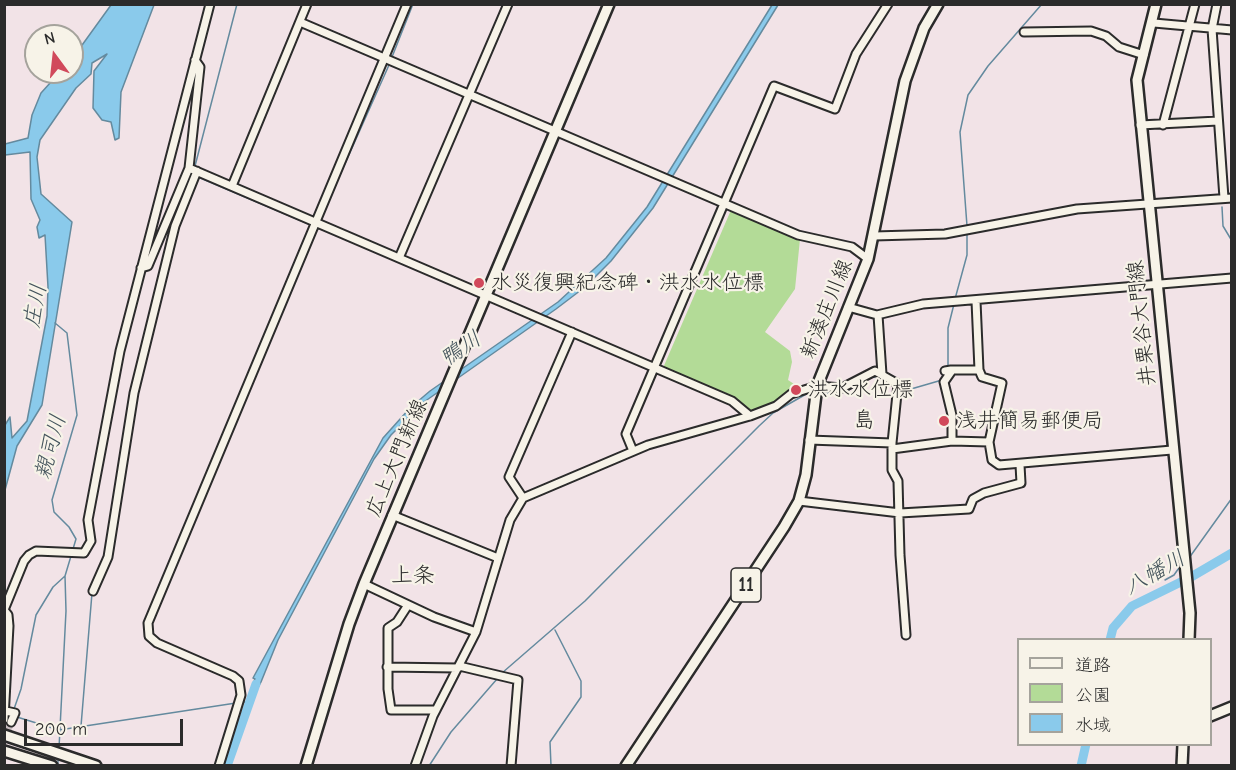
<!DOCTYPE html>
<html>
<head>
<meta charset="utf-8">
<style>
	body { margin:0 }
	#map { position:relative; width:1236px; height:770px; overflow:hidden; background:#f2e3e7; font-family:"Comic Neue","Klee One",sans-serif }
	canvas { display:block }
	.frame { position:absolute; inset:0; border:6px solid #2b2b2b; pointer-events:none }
	.legend { position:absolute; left:1017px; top:638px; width:195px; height:108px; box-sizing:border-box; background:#f7f3e8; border:2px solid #a5a39c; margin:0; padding:8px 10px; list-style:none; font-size:18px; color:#2b2b2b }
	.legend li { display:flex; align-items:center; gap:12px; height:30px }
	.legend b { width:30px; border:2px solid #a5a39c }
	.north { position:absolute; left:24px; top:24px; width:60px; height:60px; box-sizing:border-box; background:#f7f3e8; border:2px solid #a5a39c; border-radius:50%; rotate:345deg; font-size:16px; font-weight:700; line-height:24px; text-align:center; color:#2b2b2b }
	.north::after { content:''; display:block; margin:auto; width:21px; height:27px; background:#d1495b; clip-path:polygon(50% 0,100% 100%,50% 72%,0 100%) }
	.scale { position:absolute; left:24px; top:719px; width:159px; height:27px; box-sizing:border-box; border:3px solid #2b2b2b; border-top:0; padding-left:8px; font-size:18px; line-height:21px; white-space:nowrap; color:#2b2b2b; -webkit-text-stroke:4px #f7f3e8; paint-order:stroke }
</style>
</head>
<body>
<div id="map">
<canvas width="1236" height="770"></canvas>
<div class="frame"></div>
<ul class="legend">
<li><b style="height:8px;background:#f7f3e8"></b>道路</li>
<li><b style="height:16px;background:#b3db97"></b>公園</li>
<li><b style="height:16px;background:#8acaeb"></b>水域</li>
</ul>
<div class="north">N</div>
<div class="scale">200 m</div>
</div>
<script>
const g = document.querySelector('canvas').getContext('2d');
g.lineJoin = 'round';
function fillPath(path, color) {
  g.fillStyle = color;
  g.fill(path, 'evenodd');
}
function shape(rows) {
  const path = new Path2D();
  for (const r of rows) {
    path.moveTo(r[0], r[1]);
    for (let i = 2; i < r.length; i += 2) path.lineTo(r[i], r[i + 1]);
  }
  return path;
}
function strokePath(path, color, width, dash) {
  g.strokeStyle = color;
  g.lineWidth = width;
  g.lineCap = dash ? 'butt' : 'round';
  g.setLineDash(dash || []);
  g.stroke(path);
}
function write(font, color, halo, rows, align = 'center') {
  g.font = font + ' "Comic Neue","Klee One",sans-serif';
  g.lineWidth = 4.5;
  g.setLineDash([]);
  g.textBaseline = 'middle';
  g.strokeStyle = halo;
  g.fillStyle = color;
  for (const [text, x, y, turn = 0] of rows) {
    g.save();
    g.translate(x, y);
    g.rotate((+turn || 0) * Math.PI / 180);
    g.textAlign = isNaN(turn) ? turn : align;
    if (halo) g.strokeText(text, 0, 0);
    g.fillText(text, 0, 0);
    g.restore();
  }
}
const green = shape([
	[731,210,800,239,795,289,765,332,790,351,792,362,788,380,803,390,777,408,756,416,733,398,663,368]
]);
const water = shape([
	[111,5,154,5,121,92,119,138,115,140,111,122,102,120,93,108,94,71,107,54,92,63,91,74,76,88,40,140,37,157,41,194,72,222,42,405,17,446,5,490,5,425,10,417,12,438,27,421,47,316,48,287,45,235,39,238,37,227,40,220,31,199,30,152,5,155,5,144,28,138,32,115,41,93,60,72,72,72,72,59,111,5],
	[772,5,778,5,653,208,611,261,585,287,556,309,424,402,391,435,374,459,278,640,261,682,254,695,250,693,255,679,253,678,383,438,410,408,430,391,558,302,606,258,647,207,772,5]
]);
const stream = shape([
	[392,57,413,4],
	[195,166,237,4],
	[198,177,311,225],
	[1222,207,1223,226,1232,241],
	[323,213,389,65],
	[967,226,960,132,968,95,988,66,1042,4],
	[955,299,967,255,967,233],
	[55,323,67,333,77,415,52,500,54,512,69,527,76,539,73,549],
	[948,367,948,328,954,304],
	[133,385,172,224,192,173],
	[900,389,911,389,942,380],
	[823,393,845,392,872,376,895,386],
	[1189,558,1232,498],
	[1165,580,1174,575,1181,565],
	[502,673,585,601,759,426,773,413,808,393],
	[241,703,249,701],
	[14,709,21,689,36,615,53,587,65,576],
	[17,717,59,730,236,703],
	[81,726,92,593],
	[59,748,66,611,65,576,71,556],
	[58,766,58,756],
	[429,766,451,732,497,679],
	[551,766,550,742,581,697,581,681,555,630]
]);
const river = shape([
	[1110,640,1113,628,1132,606,1191,577,1232,553],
	[227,766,256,684],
	[1081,766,1086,744]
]);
const minorTunnel = shape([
	[4,740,11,722]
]);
const minor = shape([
	[1217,4,1212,29,1224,198],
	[300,22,798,235,852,247,868,259],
	[1154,23,1232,30],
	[1024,32,1091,31,1106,36,1119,47,1144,55],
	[195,60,200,67,189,168,732,401,750,416],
	[1140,125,1218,121],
	[1163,125,1195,4],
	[232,186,307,4],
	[874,236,945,234,1077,209,1232,198],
	[399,258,508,4],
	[141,268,148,266,189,168],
	[976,301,979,370,982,377,1002,383,989,442,992,460,999,465,1172,450],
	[848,307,877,315,923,304,1232,278],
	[878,315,882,374],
	[951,370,979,370],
	[945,371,951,370,951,372,944,382,952,415,952,441],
	[809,440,892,443],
	[892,449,952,441,989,442],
	[633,451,626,434,774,86,835,109,856,54,888,4],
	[523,498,509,477,572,332],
	[799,501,900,513,969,509,973,499,984,493,1021,483,1020,465],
	[392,515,498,558],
	[364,584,434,617,476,632],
	[93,591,108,557,134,393,175,226,197,171],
	[408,605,397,622,388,628,388,689,391,710,436,710],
	[4,610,24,561,29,555,36,551,84,553,91,541,88,520,120,351,210,4],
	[4,610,8,615,9,626,4,719],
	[459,666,518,680,511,766],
	[387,667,458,668],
	[6,711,15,713,11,722],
	[219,766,241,695,239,681,233,676,157,643,149,636,148,623,407,4],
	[415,766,433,716,476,632,510,520,523,498,648,445,750,416,776,406,791,394,817,386,842,388,875,371,898,384,892,443,892,470,898,481,900,555,906,635]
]);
const major = shape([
	[1156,4,1137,80,1190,613,1189,640],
	[1210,716,1232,707],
	[4,735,96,766],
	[4,751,52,766],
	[306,766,349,624,364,584,609,4],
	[626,766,784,527,799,501,806,475,817,386,868,259,905,81,924,28,938,4],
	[1182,766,1183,744]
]);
const markers = [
	[479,283,6,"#d1495b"],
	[796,390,6,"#d1495b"],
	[944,421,6,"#d1495b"]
];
const shields = [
	[746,585,30]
];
const shieldNames = [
	["11",746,585]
];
const poiNames = [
	["水災復興紀念碑・洪水水位標",491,283],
	["洪水水位標",808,390],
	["浅井簡易郵便局",956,421]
];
const streetNames = [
	["新湊庄川線",827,309,-68],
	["井栗谷大門線",1142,323,-96],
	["広上大門新線",397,458,-67]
];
const waterNames = [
	["庄川",36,306,-80],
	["鴨川",461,349,-34],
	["親司川",51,447,-75],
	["八幡川",1155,573,-30]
];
const neighbourhoodNames = [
	["島",864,421],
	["上条",413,576]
];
fillPath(green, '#b3db97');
fillPath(water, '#8acaeb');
strokePath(water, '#648a9e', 1.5);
strokePath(stream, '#648a9e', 1.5);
strokePath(river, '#8acaeb', 9);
strokePath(minorTunnel, '#cabec1', 7, [7, 3.5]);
strokePath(minor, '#2b2b2b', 11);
strokePath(major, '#2b2b2b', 14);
strokePath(minor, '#f7f3e8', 7);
strokePath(major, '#f7f3e8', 9);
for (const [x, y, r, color] of markers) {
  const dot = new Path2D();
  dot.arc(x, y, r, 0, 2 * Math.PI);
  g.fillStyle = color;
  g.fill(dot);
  strokePath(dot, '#f7f3e8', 2);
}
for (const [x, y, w] of shields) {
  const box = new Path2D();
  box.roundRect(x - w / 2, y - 17, w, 34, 4.5);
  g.fillStyle = '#f7f3e8';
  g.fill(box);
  strokePath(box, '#2b2b2b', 1.5);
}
write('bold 20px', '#2b2b2b', null, shieldNames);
write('21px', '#2b2b2b', '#f7f3e8', poiNames, 'left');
write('21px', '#2b2b2b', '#f7f3e8', streetNames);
write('italic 22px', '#43535b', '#f7f3e8', waterNames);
write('22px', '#2b2b2b', '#f7f3e8', neighbourhoodNames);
</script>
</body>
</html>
